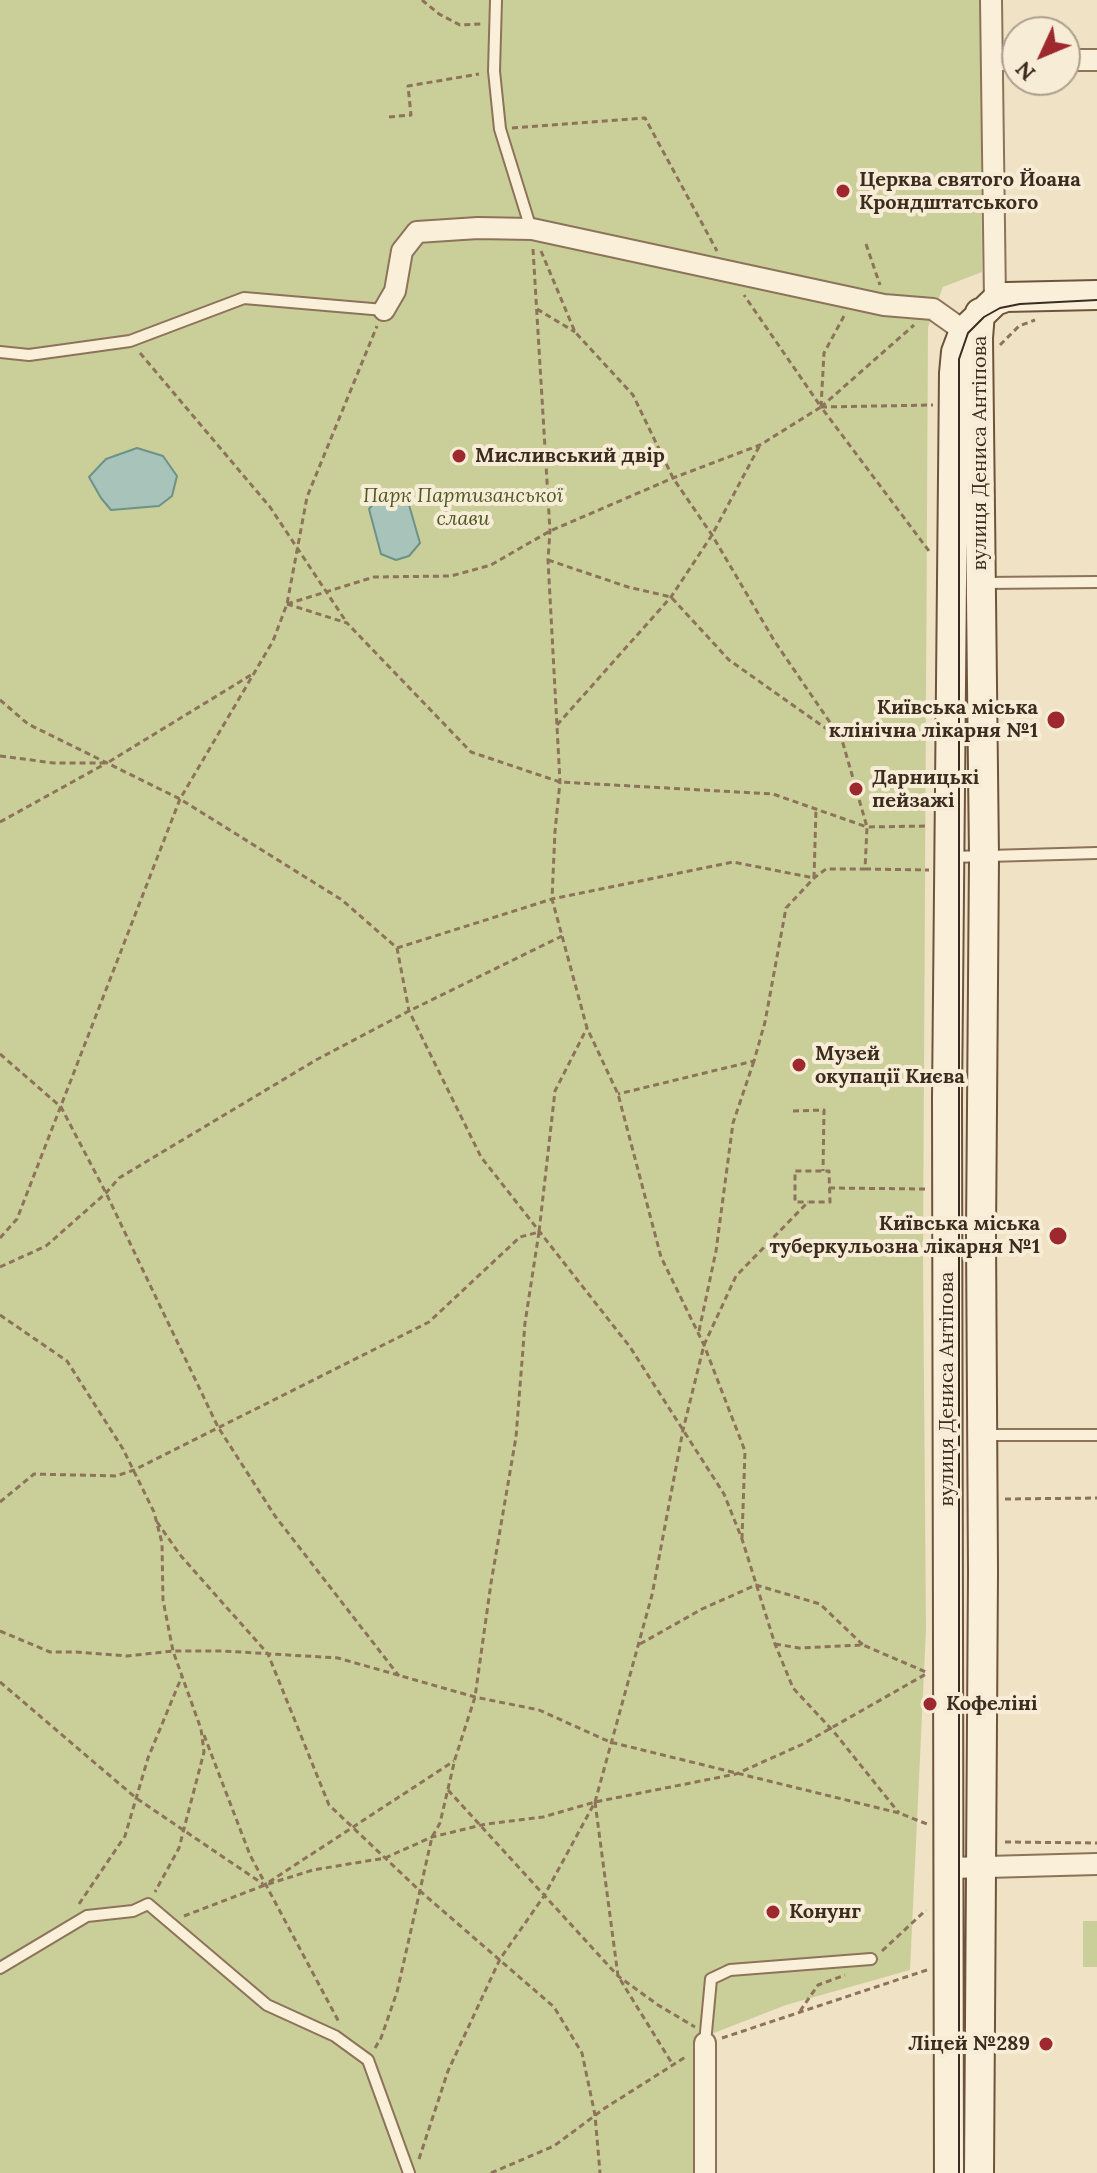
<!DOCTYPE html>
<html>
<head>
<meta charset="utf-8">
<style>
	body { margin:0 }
	#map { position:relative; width:1097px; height:2173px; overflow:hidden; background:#f0e2c5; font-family:Lora,serif }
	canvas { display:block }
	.north { position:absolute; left:1001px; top:16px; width:80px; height:80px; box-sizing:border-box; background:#f7ecd5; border:2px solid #ac9f8c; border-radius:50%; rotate:226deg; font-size:22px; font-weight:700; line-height:32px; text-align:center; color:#3c2c1f }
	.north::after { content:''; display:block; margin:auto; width:28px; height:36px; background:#9d282d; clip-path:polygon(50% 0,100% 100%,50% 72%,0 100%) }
</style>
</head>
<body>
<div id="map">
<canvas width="1097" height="2173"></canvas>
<div class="north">N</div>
</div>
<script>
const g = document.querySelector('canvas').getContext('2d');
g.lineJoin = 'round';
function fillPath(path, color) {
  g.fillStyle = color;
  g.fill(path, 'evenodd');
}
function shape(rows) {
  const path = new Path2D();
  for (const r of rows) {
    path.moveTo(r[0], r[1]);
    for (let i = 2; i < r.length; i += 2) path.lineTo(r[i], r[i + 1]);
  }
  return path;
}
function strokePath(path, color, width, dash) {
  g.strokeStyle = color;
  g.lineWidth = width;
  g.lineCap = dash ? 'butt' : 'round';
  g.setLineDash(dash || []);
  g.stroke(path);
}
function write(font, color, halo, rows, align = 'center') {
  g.font = font + ' Lora,serif';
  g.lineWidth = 8;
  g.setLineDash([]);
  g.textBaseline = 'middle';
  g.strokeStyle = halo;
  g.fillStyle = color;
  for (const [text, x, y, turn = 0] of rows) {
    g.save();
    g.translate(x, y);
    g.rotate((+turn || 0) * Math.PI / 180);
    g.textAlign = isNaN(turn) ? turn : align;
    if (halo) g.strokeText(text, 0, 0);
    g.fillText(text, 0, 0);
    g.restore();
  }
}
const green = shape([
	[0,0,980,0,982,272,943,287,928,327,923,1256,926,1630,910,1970,786,2005,701,2038,695,2173,0,2173],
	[1083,1921,1097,1921,1097,1967,1083,1967]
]);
const water = shape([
	[137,448,163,456,177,476,172,496,159,506,111,510,101,498,89,477,106,459,137,448],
	[392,496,407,498,420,543,409,556,396,560,381,554,369,509,377,500,392,496]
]);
const path = shape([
	[422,0,439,14,460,25,482,24],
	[389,117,411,115,408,86,479,74],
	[512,128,645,118,717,251],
	[866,244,880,285],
	[533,249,550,531,548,560,560,782,555,831,552,899,587,1028,618,1094,661,1257,704,1345,745,1451,742,1538],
	[541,251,575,332,633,395,673,478,712,535,775,642,842,740,867,827,927,826],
	[537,309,575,332],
	[844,316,824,353,821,407,929,551],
	[1000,345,1019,326,1035,320],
	[140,353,270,507,347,623],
	[821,407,914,325],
	[821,407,933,405],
	[548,560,628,587,671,597,729,660,838,737],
	[287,604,347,623,471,752,560,782,773,794,867,827,865,869,826,869,814,878,786,908,765,1022,754,1061,618,1094],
	[287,604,374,577,451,576,491,565,550,531,673,478,760,445,821,407,744,295],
	[0,700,28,724,180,799,342,900,397,948,409,1011,481,1157,630,1347,724,1494,742,1539,775,1644,793,1688,834,1732,899,1813],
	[557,725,671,597,712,535,760,445],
	[0,756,54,763,107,763,251,675],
	[0,822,103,765],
	[865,869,929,870],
	[397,948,552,899,733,862,814,878,816,809],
	[0,1054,61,1107,106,1193,218,1427,275,1516,399,1676],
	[793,1111,824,1110,823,1171],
	[829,1188,926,1189],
	[0,1238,17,1219,180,799,273,641,287,604,307,497,377,326],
	[0,1267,46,1246,106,1193,119,1178,316,1060,409,1011,562,936],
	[0,1315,67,1361,123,1449,154,1512,162,1543,163,1600,173,1651,201,1729,204,1752,179,1848,155,1892],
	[699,1331,716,1251,733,1123,754,1061],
	[1005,1499,1097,1498],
	[0,1502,34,1474,116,1476,134,1470,429,1322,520,1237,539,1232,555,1091,587,1028],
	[157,1522,181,1556,268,1654,329,1805,420,1891,554,2007,582,2053,595,2115,600,2173],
	[0,1631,50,1652,76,1652,127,1656,173,1651,223,1651,338,1658,475,1697,539,1710,610,1742,899,1813,927,1824],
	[640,1644,702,1609,756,1585,820,1604,863,1645],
	[775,1644,799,1648,863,1645,926,1672],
	[0,1682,136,1798,263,1884],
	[204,1735,250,1855,340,2024],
	[448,1790,618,1976,658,2005,695,2027],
	[595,1802,618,1976,673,2065],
	[1005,1842,1097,1843],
	[269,1882,454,1761],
	[79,1904,125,1836,148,1758,182,1676],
	[184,1916,265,1885,313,1870,385,1858,432,1837,486,1824,543,1817,595,1802,736,1774,803,1744,926,1674],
	[882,1951,926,1910],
	[800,2011,818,1985,845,1975],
	[722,2038,927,1970],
	[375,2048,381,2038,397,1992,432,1837,440,1823,455,1759,475,1697,491,1583,516,1437,525,1323,539,1232],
	[419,2159,448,2071,500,1959,544,1896,595,1802,652,1595,683,1430,704,1345,736,1276,808,1202,830,1202,829,1171,795,1171,795,1202,808,1202],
	[491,2173,554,2146,605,2108,687,2056]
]);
const lane = shape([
	[496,0,494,71,500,129,531,229],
	[0,352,29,355,130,341,244,298,384,310],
	[983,583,1097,582],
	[951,857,1097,853],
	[983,1435,1097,1435],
	[0,1968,87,1916,133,1911,148,1904,267,2005,335,2036,368,2060,409,2173],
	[705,2043,711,1979,730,1970,871,1959]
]);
const street = shape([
	[991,0,995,301],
	[992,60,1017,60],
	[1065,60,1097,60],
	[384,310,395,291,402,251,417,232,478,228,532,229,884,305,933,309,964,331],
	[950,1868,1097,1864],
	[705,2043,705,2173]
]);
const secondary = shape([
	[949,2173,947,1098,954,373,956,352,964,331,995,301,1006,297,1097,295],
	[979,2173,983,1572,981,1234,984,857,978,338,980,313]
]);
const tram = shape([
	[959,2173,959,359,968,333,984,317,1000,308,1020,304,1097,300]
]);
const markers = [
	[843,191,8,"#9d282d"],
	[459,456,8,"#9d282d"],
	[1056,720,10,"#9d282d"],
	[856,789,8,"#9d282d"],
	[799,1065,8,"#9d282d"],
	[1058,1236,10,"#9d282d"],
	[930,1704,8,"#9d282d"],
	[773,1912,8,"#9d282d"],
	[1046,2044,8,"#9d282d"]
];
const poiNames = [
	["Церква святого Йоана",859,180],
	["Крондштатського",859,203],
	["Мисливський двір",475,456],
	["Київська міська",1038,708,"right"],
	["клінічна лікарня №1",1038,731,"right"],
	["Дарницькі",872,778],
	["пейзажі",872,801],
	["Музей",815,1054],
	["окупації Києва",815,1077],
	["Київська міська",1040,1224,"right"],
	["туберкульозна лікарня №1",1040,1247,"right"],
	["Кофеліні",946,1704],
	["Конунг",789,1912],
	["Ліцей №289",1030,2044,"right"]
];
const streetNames = [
	["вулиця Дениса Антіпова",980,453,-90],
	["вулиця Дениса Антіпова",947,1389,-90]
];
const parkNames = [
	["Парк Партизанської",463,496],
	["слави",463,519]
];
fillPath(green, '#cacf99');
fillPath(water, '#a7c3ba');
strokePath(water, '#6d9288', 2);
strokePath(lane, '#8c735a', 14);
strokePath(street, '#8c735a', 24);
strokePath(secondary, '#6e543d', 32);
strokePath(path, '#8c735a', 3, [6, 4]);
strokePath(lane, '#faefd9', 10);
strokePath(street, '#faefd9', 20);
strokePath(secondary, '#faefd9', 28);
strokePath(tram, '#3c2c1f', 2);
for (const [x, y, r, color] of markers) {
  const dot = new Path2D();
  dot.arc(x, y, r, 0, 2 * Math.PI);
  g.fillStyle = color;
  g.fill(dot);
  strokePath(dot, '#f7ecd5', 3);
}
write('bold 20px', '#3c2c1f', '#f7ecd5', poiNames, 'left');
write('20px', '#3c2c1f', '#f7ecd5', streetNames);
write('italic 20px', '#4d5925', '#f7ecd5', parkNames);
</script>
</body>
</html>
